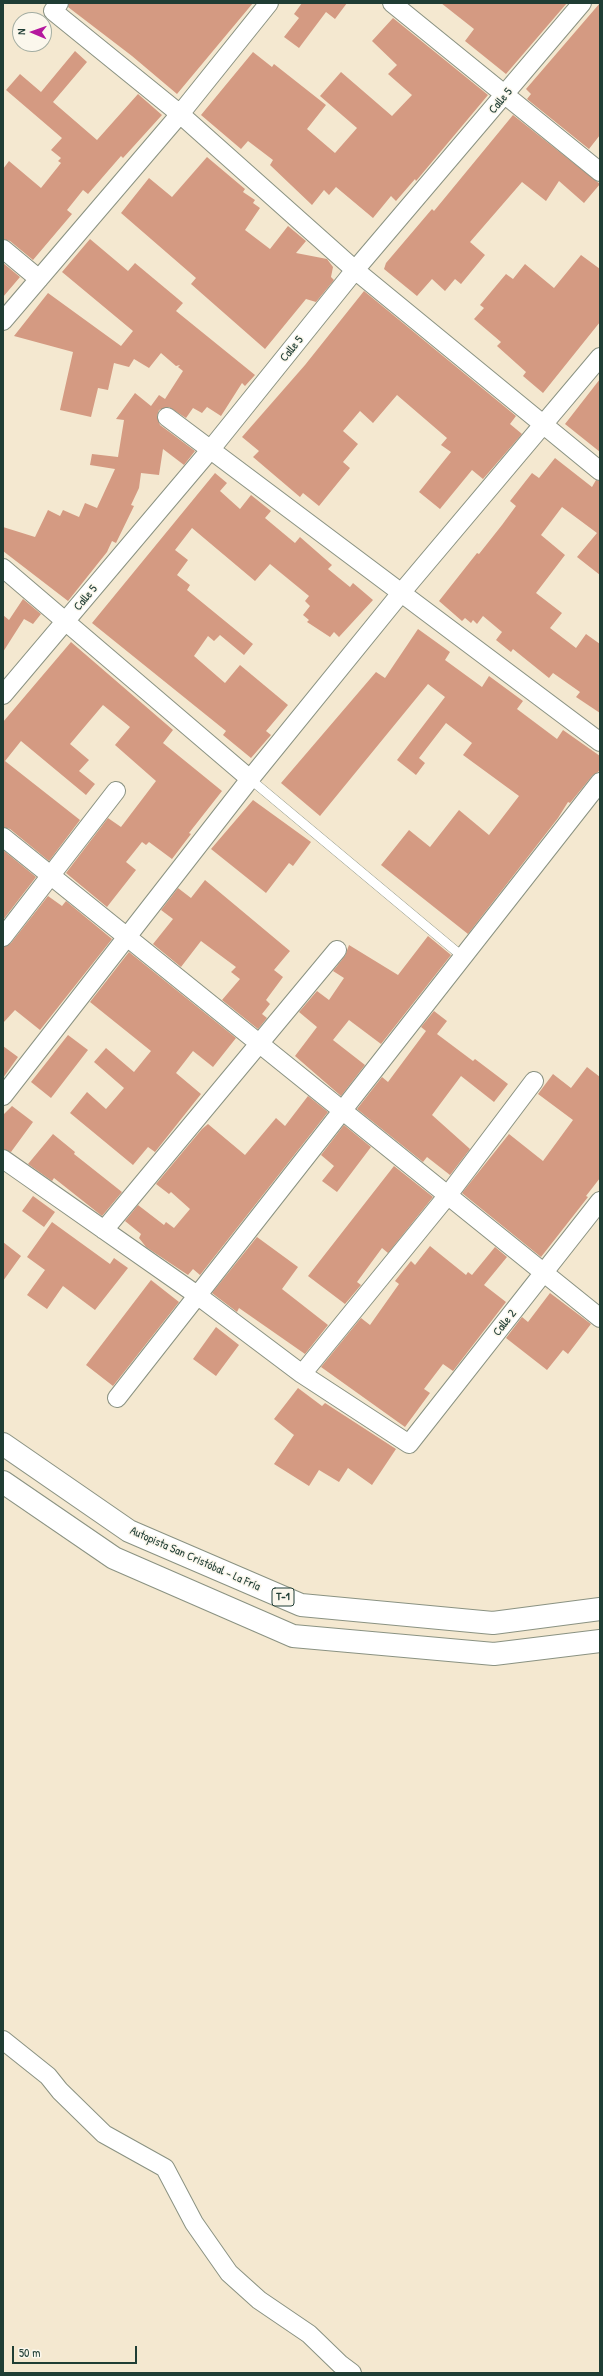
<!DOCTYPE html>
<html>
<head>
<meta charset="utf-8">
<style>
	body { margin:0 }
	#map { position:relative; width:603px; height:2376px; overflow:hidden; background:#f4e8d0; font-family:"Patrick Hand",sans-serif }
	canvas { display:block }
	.frame { position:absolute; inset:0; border:4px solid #1f3d34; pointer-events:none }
	.north { position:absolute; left:12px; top:12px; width:40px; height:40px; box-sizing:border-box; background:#fbf7ec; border:1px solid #a3ada2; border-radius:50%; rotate:272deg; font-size:11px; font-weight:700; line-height:16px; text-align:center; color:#1f3d34 }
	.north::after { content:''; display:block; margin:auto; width:14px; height:18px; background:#b5179e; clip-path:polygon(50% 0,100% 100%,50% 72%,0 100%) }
	.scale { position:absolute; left:12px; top:2346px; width:125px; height:18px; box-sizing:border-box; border:2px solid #1f3d34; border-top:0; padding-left:5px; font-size:12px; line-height:14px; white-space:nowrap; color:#1f3d34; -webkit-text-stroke:3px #fbf7ec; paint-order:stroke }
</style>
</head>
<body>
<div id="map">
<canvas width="603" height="2376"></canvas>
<div class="frame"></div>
<div class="north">N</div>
<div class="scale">50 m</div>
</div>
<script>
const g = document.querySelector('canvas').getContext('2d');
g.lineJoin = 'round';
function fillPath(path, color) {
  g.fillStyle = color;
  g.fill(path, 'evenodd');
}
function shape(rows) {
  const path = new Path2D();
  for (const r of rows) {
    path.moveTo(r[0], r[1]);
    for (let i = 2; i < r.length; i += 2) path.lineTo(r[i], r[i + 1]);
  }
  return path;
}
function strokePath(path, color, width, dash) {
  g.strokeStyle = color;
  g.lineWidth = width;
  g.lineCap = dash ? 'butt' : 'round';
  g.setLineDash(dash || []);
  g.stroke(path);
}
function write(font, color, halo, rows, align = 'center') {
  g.font = font + ' "Patrick Hand",sans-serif';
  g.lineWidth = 3;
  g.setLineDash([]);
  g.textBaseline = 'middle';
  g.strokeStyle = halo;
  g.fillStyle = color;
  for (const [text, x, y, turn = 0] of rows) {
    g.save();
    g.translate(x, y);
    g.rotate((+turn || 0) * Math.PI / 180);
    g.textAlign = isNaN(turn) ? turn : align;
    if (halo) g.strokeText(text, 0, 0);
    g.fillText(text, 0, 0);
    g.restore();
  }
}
const building = shape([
	[69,3,253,3,177,94,132,56,68,7],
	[302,3,347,3,335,19,326,12,299,48,284,37,299,18,294,14],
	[441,3,567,3,506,74,465,41,474,29],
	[600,3,600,135,589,149,527,99,531,94,526,89],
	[393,18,488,95,416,181,415,179,396,201,391,196,373,218,336,187,329,195,324,190,312,205,270,165,273,160,248,141,241,149,201,115,253,52,272,67,274,64,326,105,307,129,335,153,357,128,320,96,341,72,392,116,412,95,388,74,397,65,372,41],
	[75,51,87,62,53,102,97,140,138,94,162,115,123,158,121,156,88,194,83,190,67,210,72,214,33,260,10,241,3,239,3,169,9,161,41,188,61,163,58,161,61,158,51,150,62,138,6,90,20,74,41,92],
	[513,115,600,184,584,203,559,181,546,201,522,182,470,242,485,255,461,284,455,279,445,291,432,279,417,296,384,269,386,263,432,209,434,211],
	[207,157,245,189,243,192,255,200,253,203,260,208,245,230,270,249,288,226,306,241,296,253,327,259,333,267,331,277,334,280,316,302,306,299,265,349,191,284,196,278,121,213,149,178,172,197],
	[90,239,128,271,135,263,183,303,176,311,255,375,245,386,242,383,221,416,207,407,202,413,193,408,186,418,169,407,159,410,157,416,160,425,195,451,184,465,163,449,159,475,141,473,139,488,131,505,134,506,116,543,112,541,107,552,68,601,3,551,3,527,35,537,48,510,60,516,63,510,79,517,85,503,97,508,115,469,90,465,92,454,118,457,124,420,116,419,135,393,151,406,159,395,165,399,183,371,178,367,180,365,176,366,161,353,149,368,134,359,129,367,114,363,108,390,98,388,91,417,60,410,73,352,14,336,48,293,121,346,133,331,62,272],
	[581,255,600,269,600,322,543,393,523,376,526,372,497,346,501,342,474,319,484,308,480,305,506,274,513,279,525,264,554,288],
	[3,263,20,277,3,297],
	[364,291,516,416,510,424,522,434,483,479,472,470,440,509,419,492,451,452,441,445,447,438,397,395,373,423,360,411,343,431,358,444,343,462,350,468,319,506,303,493,300,497,253,457,259,451,242,437,305,365],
	[600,379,600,452,565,424],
	[555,458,592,487,596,480,600,481,600,575,577,557,597,533,562,507,541,535,565,555,536,593,562,613,550,628,576,648,586,634,600,644,600,713,576,697,580,692,553,673,549,678,513,649,511,652,496,640,502,632,483,616,477,624,473,620,471,623,465,618,462,621,439,601,477,553,479,554,502,525,516,506,510,501,532,473,539,478],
	[215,473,227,483,220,491,240,509,251,495,271,511,265,518,295,543,300,537,332,565,328,569,350,587,353,583,373,600,339,637,334,632,330,637,307,622,309,620,303,615,310,606,305,601,309,596,270,564,255,581,192,528,175,550,188,560,177,575,190,585,187,590,253,644,244,655,220,635,214,641,208,636,194,656,225,683,240,665,288,705,266,731,271,735,251,758,223,735,226,731,92,623],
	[23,599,41,614,33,624,24,619,3,652,3,615,9,620],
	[418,629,450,652,445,660,482,687,489,676,523,701,517,709,557,739,563,730,600,756,600,769,598,772,592,776,570,803,568,802,558,818,468,934,381,865,409,830,430,847,459,810,489,835,519,796,463,755,472,743,446,723,419,758,425,763,416,775,397,760,445,697,428,684,320,816,281,783,376,672,385,678],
	[71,642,173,730,163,743,222,791,189,833,191,834,172,859,149,842,146,845,142,842,126,862,136,870,107,907,66,873,108,818,121,827,156,781,115,745,130,727,103,705,70,744,89,760,79,771,95,784,86,795,21,741,5,761,80,820,49,861,10,829,3,827,3,722],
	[253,800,311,842,293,866,289,863,266,893,211,849],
	[3,850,36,877,3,920],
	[205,880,290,951,274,970,283,977,266,1000,270,1004,262,1014,267,1018,258,1029,222,1000,240,979,231,972,236,967,201,941,181,967,153,944,173,919,161,910,178,888,191,898],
	[48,896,62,906,66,901,112,939,40,1030,15,1010,3,1023,3,947,11,943],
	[428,936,451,955,381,1044,349,1020,333,1040,365,1065,341,1096,295,1056,317,1027,299,1012,317,991,329,1000,344,978,333,971,345,956,349,945,398,975],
	[129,952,236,1038,213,1067,193,1051,176,1073,201,1094,155,1152,148,1147,133,1165,70,1113,87,1092,106,1109,124,1088,94,1062,106,1048,134,1072,151,1051,90,1002],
	[434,1011,447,1021,437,1034,473,1061,475,1059,508,1084,494,1102,461,1076,432,1115,470,1149,450,1175,427,1157,423,1162,357,1109,382,1077,388,1082,426,1031,421,1027],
	[68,1035,88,1050,51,1098,31,1082],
	[3,1046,18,1057,3,1078],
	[587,1067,600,1077,600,1178,586,1196,588,1197,541,1257,462,1193,509,1134,543,1161,573,1120,538,1094,553,1074,571,1088],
	[308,1096,328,1112,200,1275,193,1269,188,1275,146,1247,139,1238,141,1234,125,1221,138,1205,164,1225,166,1222,174,1228,190,1209,171,1192,169,1194,156,1184,202,1129,208,1124,245,1155,276,1118,285,1126],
	[12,1106,33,1122,11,1152,3,1149,3,1115],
	[344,1125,371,1147,337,1192,322,1181,334,1166,321,1155],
	[53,1134,75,1152,74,1154,122,1192,102,1216,54,1178,52,1181,28,1164],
	[394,1166,433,1197,388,1253,382,1248,357,1282,361,1285,345,1304,308,1276],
	[33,1196,55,1212,44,1227,22,1211],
	[52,1222,110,1264,114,1258,128,1268,95,1310,63,1286,47,1309,27,1295,45,1270,27,1257],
	[257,1237,298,1267,282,1289,328,1325,305,1354,239,1308,237,1312,212,1293],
	[3,1242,21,1256,3,1281],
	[430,1246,466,1275,468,1272,472,1275,495,1247,507,1257,484,1285,506,1302,453,1371,443,1364,424,1389,430,1393,405,1427,321,1367,361,1318,370,1325,399,1284,395,1281,411,1261,415,1265],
	[151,1280,179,1302,113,1386,86,1365],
	[550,1293,591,1324,568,1354,563,1350,547,1370,506,1338,522,1317,528,1322],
	[216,1327,239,1345,216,1376,193,1359],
	[298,1388,322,1406,325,1403,396,1449,372,1485,348,1468,339,1482,319,1470,309,1486,274,1464,294,1435,274,1419]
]);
const lane = shape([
	[250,779,463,957]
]);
const street = shape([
	[59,3,53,11,180,114,355,270,600,471],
	[392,3,600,172],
	[3,249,39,279],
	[3,321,180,114,269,3],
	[167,417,600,742],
	[3,568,250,779],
	[3,695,211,449,355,270,582,3],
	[3,837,600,1318],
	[3,937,116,791],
	[3,1096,250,779,401,593,600,357],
	[3,1159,197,1295,302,1374,409,1444,600,1201],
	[104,1230,337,950],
	[302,1374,448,1195,534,1081],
	[117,1398,600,782],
	[3,2040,48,2076,60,2091,104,2134,165,2168,194,2223,229,2273,259,2300,309,2334,340,2364,352,2373]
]);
const highway = shape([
	[3,1444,129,1531,301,1605,493,1623,600,1609],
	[3,1482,114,1558,293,1636,494,1654,600,1641]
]);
const shields = [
	[283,1597,22]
];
const shieldNames = [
	["T-1",283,1597]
];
const streetNames = [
	["Calle 5",501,101,-50],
	["Calle 5",292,349,-51],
	["Calle 5",86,598,-50],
	["Calle 2",505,1323,-52],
	["Autopista San Cristóbal - La Fría",195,1559,24]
];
fillPath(building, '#d49a82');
strokePath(lane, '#8a9282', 10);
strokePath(street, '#8a9282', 20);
strokePath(highway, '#8a9282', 24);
strokePath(lane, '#fff', 9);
strokePath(street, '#fff', 18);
strokePath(highway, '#fff', 22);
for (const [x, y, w] of shields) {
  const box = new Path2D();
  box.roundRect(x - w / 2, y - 9, w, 18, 3);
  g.fillStyle = '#fbf7ec';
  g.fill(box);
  strokePath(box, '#1f3d34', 1);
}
write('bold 11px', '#1f3d34', null, shieldNames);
write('12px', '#1f3d34', '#fbf7ec', streetNames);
</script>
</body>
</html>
